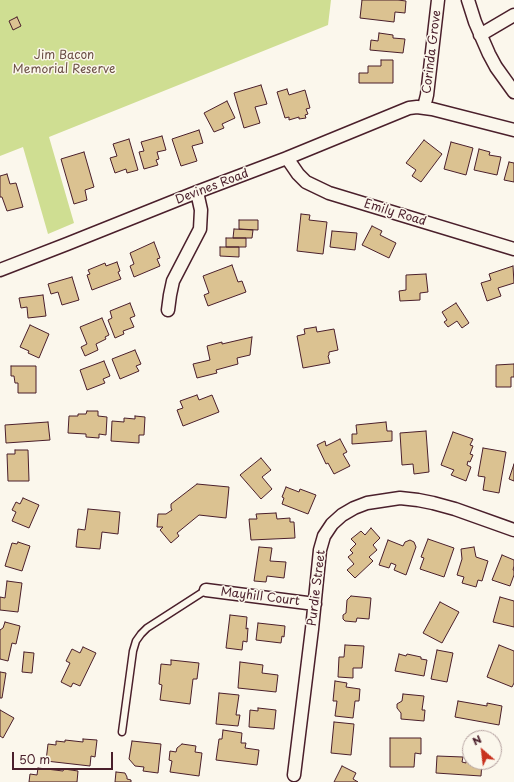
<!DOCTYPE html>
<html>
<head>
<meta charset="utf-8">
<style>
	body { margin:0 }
	#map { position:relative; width:514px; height:782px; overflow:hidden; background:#fbf7ec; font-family:"Playpen Sans",sans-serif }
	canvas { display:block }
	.north { position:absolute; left:462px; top:730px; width:40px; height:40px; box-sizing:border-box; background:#fbf7ec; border:1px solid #b4a19f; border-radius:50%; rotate:332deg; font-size:11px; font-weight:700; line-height:16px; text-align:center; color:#4a1f2b }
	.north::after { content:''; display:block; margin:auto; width:14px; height:18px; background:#c8321e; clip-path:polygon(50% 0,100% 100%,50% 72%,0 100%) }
	.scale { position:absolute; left:12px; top:752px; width:101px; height:18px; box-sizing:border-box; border:2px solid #4a1f2b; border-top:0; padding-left:5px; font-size:12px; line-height:14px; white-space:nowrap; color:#4a1f2b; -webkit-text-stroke:3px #fbf7ec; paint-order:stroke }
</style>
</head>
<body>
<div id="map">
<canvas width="514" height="782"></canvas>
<div class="north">N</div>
<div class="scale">50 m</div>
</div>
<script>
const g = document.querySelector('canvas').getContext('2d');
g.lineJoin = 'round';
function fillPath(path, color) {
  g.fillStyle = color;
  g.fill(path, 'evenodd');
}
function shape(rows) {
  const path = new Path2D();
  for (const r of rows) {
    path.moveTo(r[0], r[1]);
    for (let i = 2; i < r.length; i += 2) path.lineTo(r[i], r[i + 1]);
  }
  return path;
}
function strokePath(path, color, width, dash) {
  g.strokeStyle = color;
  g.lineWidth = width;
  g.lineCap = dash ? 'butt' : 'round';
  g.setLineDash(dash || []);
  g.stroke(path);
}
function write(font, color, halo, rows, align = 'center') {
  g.font = font + ' "Playpen Sans",sans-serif';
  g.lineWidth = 3;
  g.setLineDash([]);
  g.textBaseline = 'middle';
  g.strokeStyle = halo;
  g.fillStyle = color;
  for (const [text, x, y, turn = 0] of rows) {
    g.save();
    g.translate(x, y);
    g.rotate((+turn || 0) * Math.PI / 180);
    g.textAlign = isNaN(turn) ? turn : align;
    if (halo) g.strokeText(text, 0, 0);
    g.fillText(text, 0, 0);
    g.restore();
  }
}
const green = shape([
	[0,0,331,0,328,25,49,137,74,223,48,234,23,147,0,156]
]);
const building = shape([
	[362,0,398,0,406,1,405,13,395,12,394,22,360,18,362,0],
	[17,17,21,26,13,30,9,21,17,17],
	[379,33,393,35,393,38,405,39,403,53,370,50,371,40,378,41,379,33],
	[381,60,393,60,393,83,359,83,359,73,368,73,368,66,381,66,381,60],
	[261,85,267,104,255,107,260,123,244,128,234,93,261,85],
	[287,89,289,95,305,90,310,108,306,109,308,114,305,115,306,118,299,119,299,117,289,120,289,117,285,118,277,92,287,89],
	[227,101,235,118,222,124,224,128,214,132,204,113,227,101],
	[199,130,203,143,192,146,197,161,181,166,172,139,199,130],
	[162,136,166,150,157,152,159,159,156,160,158,165,144,169,139,152,144,151,141,142,162,136],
	[129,139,138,170,127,173,126,169,115,173,110,158,117,156,113,144,129,139],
	[424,140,442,154,421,182,412,176,416,170,406,163,424,140],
	[451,142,473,148,466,175,444,169,451,142],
	[479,149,490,152,489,155,501,157,497,175,474,170,479,149],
	[84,152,94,187,85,190,87,200,74,204,61,159,84,152],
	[509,162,514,163,514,182,504,180,509,162],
	[7,174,10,184,16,183,23,207,7,211,2,197,0,197,0,176,7,174],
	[301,214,310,215,309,220,327,222,323,254,297,251,301,214],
	[239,220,258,220,258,230,239,229,239,220],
	[372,226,382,231,380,235,396,243,389,258,362,245,372,226],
	[234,229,253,230,252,238,233,238,234,229],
	[332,231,357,233,355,250,330,247,332,231],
	[226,238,246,238,246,247,226,247,226,238],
	[154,242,160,258,157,259,160,266,134,277,130,266,134,264,130,253,154,242],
	[220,247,239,247,239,257,220,256,220,247],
	[117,262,120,271,118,272,121,279,92,290,87,275,90,274,88,270,105,263,106,266,117,262],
	[232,265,238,282,242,281,246,292,208,306,204,295,209,293,203,276,232,265],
	[513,266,514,283,498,288,501,296,487,301,481,283,491,280,489,274,513,266],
	[426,274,428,292,420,293,420,300,400,301,399,291,406,290,406,275,426,274],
	[72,277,79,300,62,305,58,292,51,294,48,284,72,277],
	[43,295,46,316,28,318,27,307,21,308,19,298,43,295],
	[130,303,135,316,130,318,134,327,123,331,124,334,115,338,108,320,112,318,110,311,130,303],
	[456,303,469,323,462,328,457,321,448,327,444,322,447,320,442,312,456,303],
	[102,318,109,335,105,337,106,339,96,344,98,350,85,356,81,347,87,344,80,327,102,318],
	[30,325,49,334,39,358,28,353,29,351,20,347,30,325],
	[316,327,317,332,334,329,338,350,329,352,329,355,328,356,330,363,303,368,297,336,305,334,304,329,316,327],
	[252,337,250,355,237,358,238,364,216,370,217,373,197,378,193,364,210,360,207,346,222,342,222,344,252,337],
	[135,350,141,364,136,366,139,371,120,379,112,359,135,350],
	[104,361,110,376,103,379,105,383,87,390,80,370,104,361],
	[514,364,514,377,511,377,511,387,496,387,496,365,514,364],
	[11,366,36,366,36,393,18,393,18,383,15,383,14,376,11,376,11,366],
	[197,395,199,400,212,395,219,412,183,426,177,410,183,408,180,401,197,395],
	[87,411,98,411,98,416,107,417,106,435,99,434,99,438,86,437,86,434,68,433,69,416,78,416,78,414,86,414,87,411],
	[135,416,145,417,144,435,139,435,139,443,111,441,112,421,124,422,124,418,135,419,135,416],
	[48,422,50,440,6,443,5,425,48,422],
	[386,422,387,431,392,431,392,441,352,444,352,434,357,434,356,425,386,422],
	[426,431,429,472,414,474,413,464,402,465,400,433,426,431],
	[453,432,473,439,470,445,473,446,470,454,473,455,470,462,468,461,467,465,471,467,466,481,451,475,454,470,441,465,453,432],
	[340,439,347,452,343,454,350,466,334,474,328,463,326,464,317,445,325,441,326,446,340,439],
	[483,448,506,452,499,493,483,490,485,477,478,476,483,448],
	[15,450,28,450,29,481,8,481,7,454,15,454,15,450],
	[261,458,271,470,262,477,272,489,261,499,240,475,261,458],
	[514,464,514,481,509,479,514,464],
	[197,484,229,487,226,518,199,515,177,533,179,536,171,543,160,530,163,527,157,527,158,514,166,514,172,510,171,508,171,504,197,484],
	[286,487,299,492,300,489,316,495,308,514,282,504,284,498,282,497,286,487],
	[23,498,39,505,29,528,12,521,16,512,12,510,16,502,20,504,23,498],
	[88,509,120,512,118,534,102,532,100,549,76,547,78,529,85,530,88,509],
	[276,513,277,519,290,518,290,522,294,522,295,538,251,540,249,519,257,519,256,514,276,513],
	[371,528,380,538,373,545,377,550,369,557,373,561,355,578,347,570,354,564,348,557,353,553,350,550,356,544,351,539,361,531,365,535,371,528],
	[428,539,454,548,444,577,420,569,424,558,421,557,428,539],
	[388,540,403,546,405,542,410,540,414,542,416,547,406,575,394,570,396,565,391,563,389,568,379,565,388,540],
	[18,542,30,546,22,571,5,566,12,543,17,544,18,542],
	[259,547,272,548,270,561,286,562,284,578,267,576,266,582,254,581,259,547],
	[474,547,476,557,488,561,482,581,478,580,476,587,462,583,464,577,457,575,462,559,461,549,474,547],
	[502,555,514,560,514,566,513,570,514,570,514,575,510,586,492,580,502,555],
	[7,581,22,583,18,612,0,610,0,597,5,598,7,581],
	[351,596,371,598,369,619,357,618,356,622,345,621,343,619,343,615,346,613,347,600,351,596],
	[500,597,514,601,514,627,493,622,500,597],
	[440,602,459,612,442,643,423,633,440,602],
	[230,615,247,617,246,629,248,628,247,642,243,641,242,650,226,648,230,615],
	[5,622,20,626,16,644,12,643,8,661,0,659,0,630,3,628,5,622],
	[258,623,285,626,284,637,282,636,281,643,256,640,258,623],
	[345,645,364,646,362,668,353,668,353,678,338,677,339,657,344,657,345,645],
	[499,645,514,651,514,683,512,687,487,677,499,645],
	[83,647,96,653,80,686,73,683,71,687,61,682,70,663,66,661,72,649,80,653,83,647],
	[437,650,453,653,447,682,431,679,437,650],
	[24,652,34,653,32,673,22,672,24,652],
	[399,654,406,656,407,654,421,657,421,659,427,660,424,676,395,671,399,654],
	[171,660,199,663,197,679,193,679,190,704,160,700,162,685,159,684,161,664,171,665,171,660],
	[240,662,263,665,262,673,278,675,276,692,238,688,240,662],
	[0,672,6,673,2,698,0,698,0,672],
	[335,681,347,683,346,687,360,689,359,701,355,701,353,718,335,716,337,701,333,701,335,681],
	[219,693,239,695,236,715,240,715,238,726,216,724,219,693],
	[403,694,424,696,422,710,425,710,424,721,401,719,401,713,397,708,397,704,402,701,403,694],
	[458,701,487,706,487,703,502,706,499,725,455,717,458,701],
	[258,708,276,710,274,729,249,727,250,710,258,711,258,708],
	[0,710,14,718,3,738,0,736,0,710],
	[334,722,354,724,351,755,331,753,334,722],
	[223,730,242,733,241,743,246,743,245,748,259,750,257,765,216,760,219,739,222,739,223,730],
	[390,738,421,738,421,754,415,753,414,767,390,767,390,738],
	[83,739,97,740,95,757,91,756,90,766,46,761,48,744,56,745,56,741,65,742,65,740,83,742,83,739],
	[132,741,161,744,158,773,143,771,144,767,135,766,129,759,132,741],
	[182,744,196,746,195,752,202,753,199,776,170,772,172,761,169,760,170,751,176,752,177,748,182,744],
	[467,755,470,755,470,762,482,762,481,776,436,773,437,756,463,757,462,762,466,763,467,755],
	[342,766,356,773,353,779,358,782,334,782,342,766],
	[38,768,63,771,64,769,78,771,77,782,29,782,30,774,37,775,38,768],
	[116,772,125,773,127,777,127,779,131,780,131,782,115,782,116,772]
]);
const service = shape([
	[122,732,133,651,136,641,141,634,147,628,206,590]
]);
const minor = shape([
	[468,0,475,22,489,54,496,67,514,92],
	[480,35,514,15],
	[424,107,427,95,438,0],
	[287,158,298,174,306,182,329,193,514,249],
	[0,270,67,244,197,192,287,158,409,108,417,107,432,109,514,130],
	[168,310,170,295,173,281,200,229,201,210,197,192],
	[206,590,315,604],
	[294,775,312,629,320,550,324,536,332,524,342,515,354,508,367,503,400,498,418,500,433,503,455,509,514,530]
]);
const streetNames = [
	["Corinda Grove",432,52,-83],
	["Devines Road",212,187,-21],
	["Emily Road",395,213,17],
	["Purdie Street",317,588,-83],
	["Mayhill Court",260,597,7]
];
const parkNames = [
	["Jim Bacon",64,56],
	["Memorial Reserve",64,70]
];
fillPath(green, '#cfde92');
fillPath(building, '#dbc291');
strokePath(building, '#4a1f2b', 1);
strokePath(service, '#4a1f2b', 9);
strokePath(minor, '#4a1f2b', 15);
strokePath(service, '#fbf7ec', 6);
strokePath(minor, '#fbf7ec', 12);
write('12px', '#4a1f2b', '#fbf7ec', streetNames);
write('12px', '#6b4f45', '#fbf7ec', parkNames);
</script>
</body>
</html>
